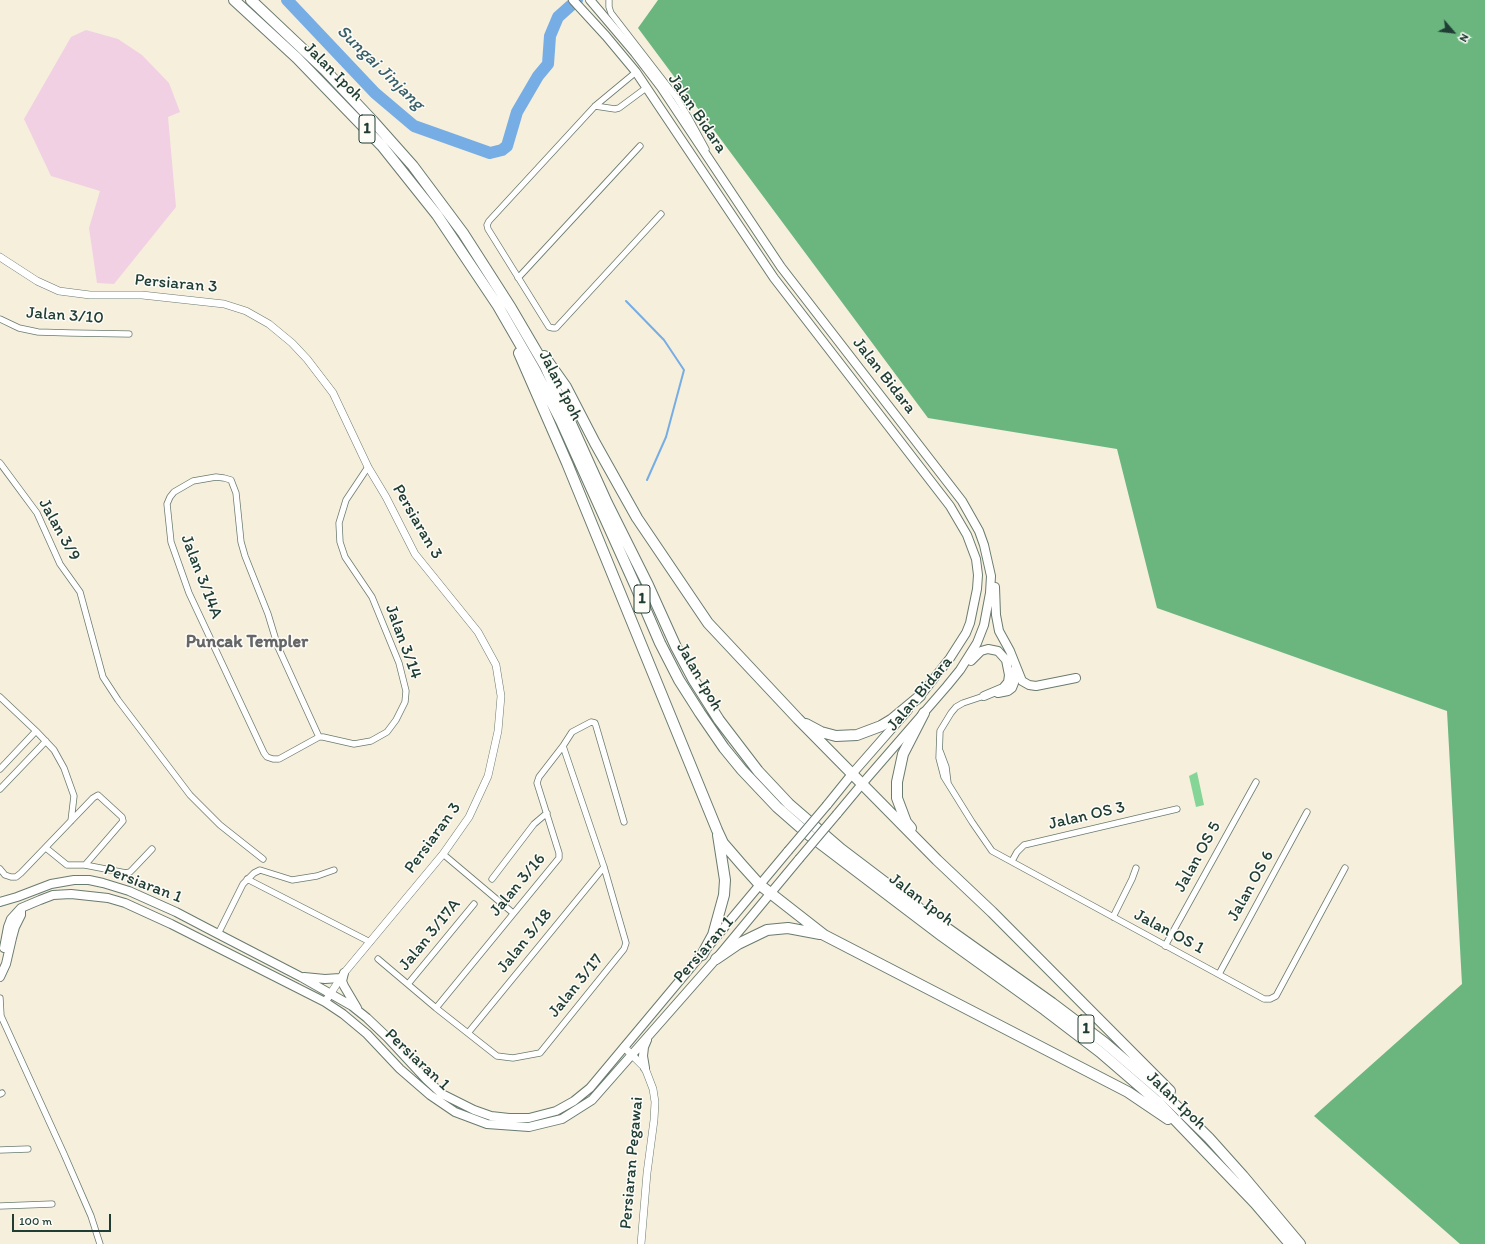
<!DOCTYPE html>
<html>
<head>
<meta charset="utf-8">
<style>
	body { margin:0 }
	#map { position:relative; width:1485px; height:1244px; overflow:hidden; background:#f5efdc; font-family:Itim,sans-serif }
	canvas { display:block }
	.north { position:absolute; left:1433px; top:12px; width:40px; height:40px; -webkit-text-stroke:3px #fdfcf7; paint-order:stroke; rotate:118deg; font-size:11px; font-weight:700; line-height:16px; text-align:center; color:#1f3d34 }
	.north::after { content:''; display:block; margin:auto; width:14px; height:18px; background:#1f3d34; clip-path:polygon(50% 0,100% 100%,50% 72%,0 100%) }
	.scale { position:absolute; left:12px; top:1214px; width:99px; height:18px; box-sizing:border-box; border:2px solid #1f3d34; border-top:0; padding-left:5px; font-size:12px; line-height:14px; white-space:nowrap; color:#1f3d34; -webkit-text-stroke:3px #fdfcf7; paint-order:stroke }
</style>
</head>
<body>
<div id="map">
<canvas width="1485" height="1244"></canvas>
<div class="north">N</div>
<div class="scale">100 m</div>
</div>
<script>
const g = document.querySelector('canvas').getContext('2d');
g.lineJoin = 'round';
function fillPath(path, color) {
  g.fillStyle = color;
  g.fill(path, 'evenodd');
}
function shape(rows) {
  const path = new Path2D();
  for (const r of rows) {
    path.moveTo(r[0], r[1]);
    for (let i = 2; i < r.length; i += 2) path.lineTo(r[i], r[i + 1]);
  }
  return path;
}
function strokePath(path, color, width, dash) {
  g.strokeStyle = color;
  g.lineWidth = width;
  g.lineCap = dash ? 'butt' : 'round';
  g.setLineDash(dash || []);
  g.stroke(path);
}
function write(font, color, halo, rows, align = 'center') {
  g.font = font + ' Itim,sans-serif';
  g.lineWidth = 3;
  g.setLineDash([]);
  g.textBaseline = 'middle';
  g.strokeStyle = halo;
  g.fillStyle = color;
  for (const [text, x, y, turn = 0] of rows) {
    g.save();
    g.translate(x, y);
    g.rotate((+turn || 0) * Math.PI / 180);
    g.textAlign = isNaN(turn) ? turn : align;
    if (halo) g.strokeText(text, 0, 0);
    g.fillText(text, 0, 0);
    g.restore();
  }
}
const built = shape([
	[86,30,118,39,142,55,169,83,180,112,168,117,176,207,114,284,97,283,89,228,100,191,51,176,24,119,71,37]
]);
const green = shape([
	[1197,772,1204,805,1196,807,1189,776]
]);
const forest = shape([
	[658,0,1485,0,1485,1244,1460,1244,1314,1116,1462,984,1447,711,1157,608,1117,449,928,418,638,28]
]);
const stream = shape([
	[626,301,664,340,684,370,666,437,647,480]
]);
const river = shape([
	[287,0,375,93,414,126,490,153,502,150,507,146,517,112,538,76,548,64,550,36,558,17,577,0]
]);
const minor = shape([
	[609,0,609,7,611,13,676,97,689,118,706,149],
	[636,72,595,106,489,221,487,225,488,229,549,327,553,328,556,328,661,214],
	[595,106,615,109,619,108,646,88],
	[518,278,640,146],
	[0,319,19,328,38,332,71,333,129,334],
	[0,463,37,513,60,564,80,592,103,677,118,700,190,795,220,825,263,859],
	[984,696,963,703,956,707,951,713,940,731,939,758,944,777,972,822,992,851,1264,999,1270,999,1276,996,1345,868],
	[0,697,36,731,54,750,64,768,74,796,71,821],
	[319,737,278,647,268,614,245,556,241,542,236,493,231,480,224,478,216,477,193,481,174,492,170,497,167,504,171,542,189,593,264,753,267,757,273,759,279,759,319,737,323,737,354,744,371,741,387,732,396,720,405,702,406,691,399,663,372,597,345,557,340,542,339,523,346,500,368,467],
	[940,751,946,767,948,783],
	[0,769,36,731],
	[0,789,46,741],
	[46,848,67,865,85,865,126,873,130,872,133,869,152,849],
	[443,854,513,913],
	[1012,861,1017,852,1024,845,1177,809],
	[0,869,5,875,11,877,16,877,21,873,93,798,98,795,122,817,123,821,85,865],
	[247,879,370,942],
	[492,879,534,824,547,813],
	[1113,917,1132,879,1136,868],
	[218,934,243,884,254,873,260,870,292,880,317,876,334,870],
	[1165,946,1256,782],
	[378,959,436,1008,497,1056,513,1058,540,1053,624,949,626,943,604,867,563,746],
	[1219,974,1307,812],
	[408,984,474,904],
	[0,998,1,1016,64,1154,91,1216,100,1244],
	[436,1008,559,858,559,853,537,783,539,777,563,746,572,732,591,722,595,723,596,726,624,822],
	[468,1033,604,867],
	[0,1094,2,1093],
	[0,1150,28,1149],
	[0,1206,52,1204]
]);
const tertiary = shape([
	[0,257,37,281,59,291,90,295,142,295,224,304,246,311,269,324,292,343,307,359,333,393,368,467,386,497,415,554,478,632,496,665,501,696,498,731,488,776,469,817,443,854,344,973,325,1002],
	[624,1047,645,1068,653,1089,655,1102,654,1120,647,1173,641,1244]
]);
const secondary = shape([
	[573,0,606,36,636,72,774,278,950,506,967,535,976,559,978,575,977,589,970,623,966,633,950,658,917,700],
	[590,0,635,53,661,87,781,267,962,501,979,531,984,545,991,576,990,593,984,625,977,643,960,670,947,686,862,784,837,814],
	[995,587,996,615,999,631,1010,651,1022,681,1029,685,1036,686,1076,678],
	[971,661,981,651,988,649,998,651,1006,660,1009,675,1008,682,1003,688,984,696],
	[998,693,1008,691,1012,688,1014,683,1015,670],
	[827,805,852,774,908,710],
	[0,902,17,897,51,884,74,880,89,880,103,883,129,891,176,912,218,934,301,977,352,1006,367,1018,387,1037,426,1079,442,1094,474,1110,491,1116,509,1118,529,1118,556,1111,574,1101,590,1088,788,851],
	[4,948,8,927,11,919,21,908,40,900,53,895,71,894,108,898,125,903,171,924,325,1002,343,1014,367,1034,400,1069,430,1095,455,1112,487,1124,529,1127,562,1119,592,1100,716,959,799,859],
	[344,973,342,981,344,986,357,1008],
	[0,977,6,964,12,938,15,927,21,915,21,909],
	[304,977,325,979,340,978],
	[645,1068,643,1056,644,1047,647,1040]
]);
const trunk = shape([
	[234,0,297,58,382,146,437,215,498,306,535,370,561,421,635,585,660,643,679,680,700,713,724,748,742,770,777,807,809,835,942,936,1045,1010,1100,1052,1158,1102,1255,1203,1290,1244],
	[251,0,325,70,373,121,413,166,463,233,511,308,545,366,607,503,648,585,676,647,693,679,719,720,758,771,789,804,841,849,924,912,1052,1003,1105,1043,1162,1092,1209,1138,1243,1176,1300,1244],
	[519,353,567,463,717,830,723,843,742,865,760,885,824,935,1128,1092,1168,1119],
	[544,356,566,387,595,443,637,518,708,623,798,719,937,860,992,912,1170,1091],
	[806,724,821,732,836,736,857,735,881,726,891,720,920,696],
	[911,828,906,822,897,798,897,782,903,754,924,713],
	[702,955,713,935,724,895,725,880,718,835],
	[716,959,738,944,767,930,788,928,820,934]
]);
const secondaryBridge = shape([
	[788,851,827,805],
	[799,859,837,814]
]);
const shields = [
	[367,129,16],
	[642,599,16],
	[1086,1029,16]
];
const shieldNames = [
	["1",367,129],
	["1",642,599],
	["1",1086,1029]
];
const streetNames = [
	["Jalan Ipoh",333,72,45],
	["Jalan Bidara",697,114,56],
	["Persiaran 3",176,284,5],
	["Jalan 3/10",65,316,4],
	["Jalan Bidara",884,376,52],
	["Jalan Ipoh",560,386,63],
	["Persiaran 3",417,522,60],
	["Jalan 3/9",59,530,61],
	["Jalan 3/14A",201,577,69],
	["Jalan 3/14",403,642,70],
	["Jalan Ipoh",699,677,60],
	["Jalan Bidara",920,694,-50],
	["Jalan OS 3",1087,816,-13],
	["Persiaran 3",433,838,-54],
	["Jalan OS 5",1198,857,-61],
	["Persiaran 1",143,884,21],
	["Jalan 3/16",518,885,-50],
	["Jalan OS 6",1251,886,-61],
	["Jalan Ipoh",921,900,37],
	["Jalan OS 1",1169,932,28],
	["Jalan 3/17A",430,935,-51],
	["Jalan 3/18",525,941,-51],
	["Persiaran 1",704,950,-49],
	["Jalan 3/17",576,986,-51],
	["Persiaran 1",417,1060,43],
	["Jalan Ipoh",1176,1101,44],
	["Persiaran Pegawai",632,1163,-85]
];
const waterNames = [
	["Sungai Jinjang",380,68,44]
];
const neighbourhoodNames = [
	["Puncak Templer",247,642]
];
fillPath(built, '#f1d0e3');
fillPath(green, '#84d596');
fillPath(forest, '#6bb67f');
strokePath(stream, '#76ade5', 2);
strokePath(river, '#76ade5', 12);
strokePath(minor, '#6a7b6f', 7);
strokePath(tertiary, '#6a7b6f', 8);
strokePath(secondary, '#6a7b6f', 10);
strokePath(trunk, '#6a7b6f', 12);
strokePath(minor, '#fff', 5.5);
strokePath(tertiary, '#fff', 7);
strokePath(secondary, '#fff', 8);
strokePath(trunk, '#fff', 10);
strokePath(secondaryBridge, '#6a7b6f', 10, []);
strokePath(secondaryBridge, '#fff', 8);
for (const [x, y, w] of shields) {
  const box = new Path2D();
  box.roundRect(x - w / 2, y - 14, w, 28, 3);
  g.fillStyle = '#fdfcf7';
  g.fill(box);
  strokePath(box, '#1f3d34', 1);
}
write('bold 16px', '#1f3d34', null, shieldNames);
write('17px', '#1f3d34', '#fdfcf7', streetNames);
write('italic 18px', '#395f69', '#fdfcf7', waterNames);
write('bold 18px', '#656668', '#fdfcf7', neighbourhoodNames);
</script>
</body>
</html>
